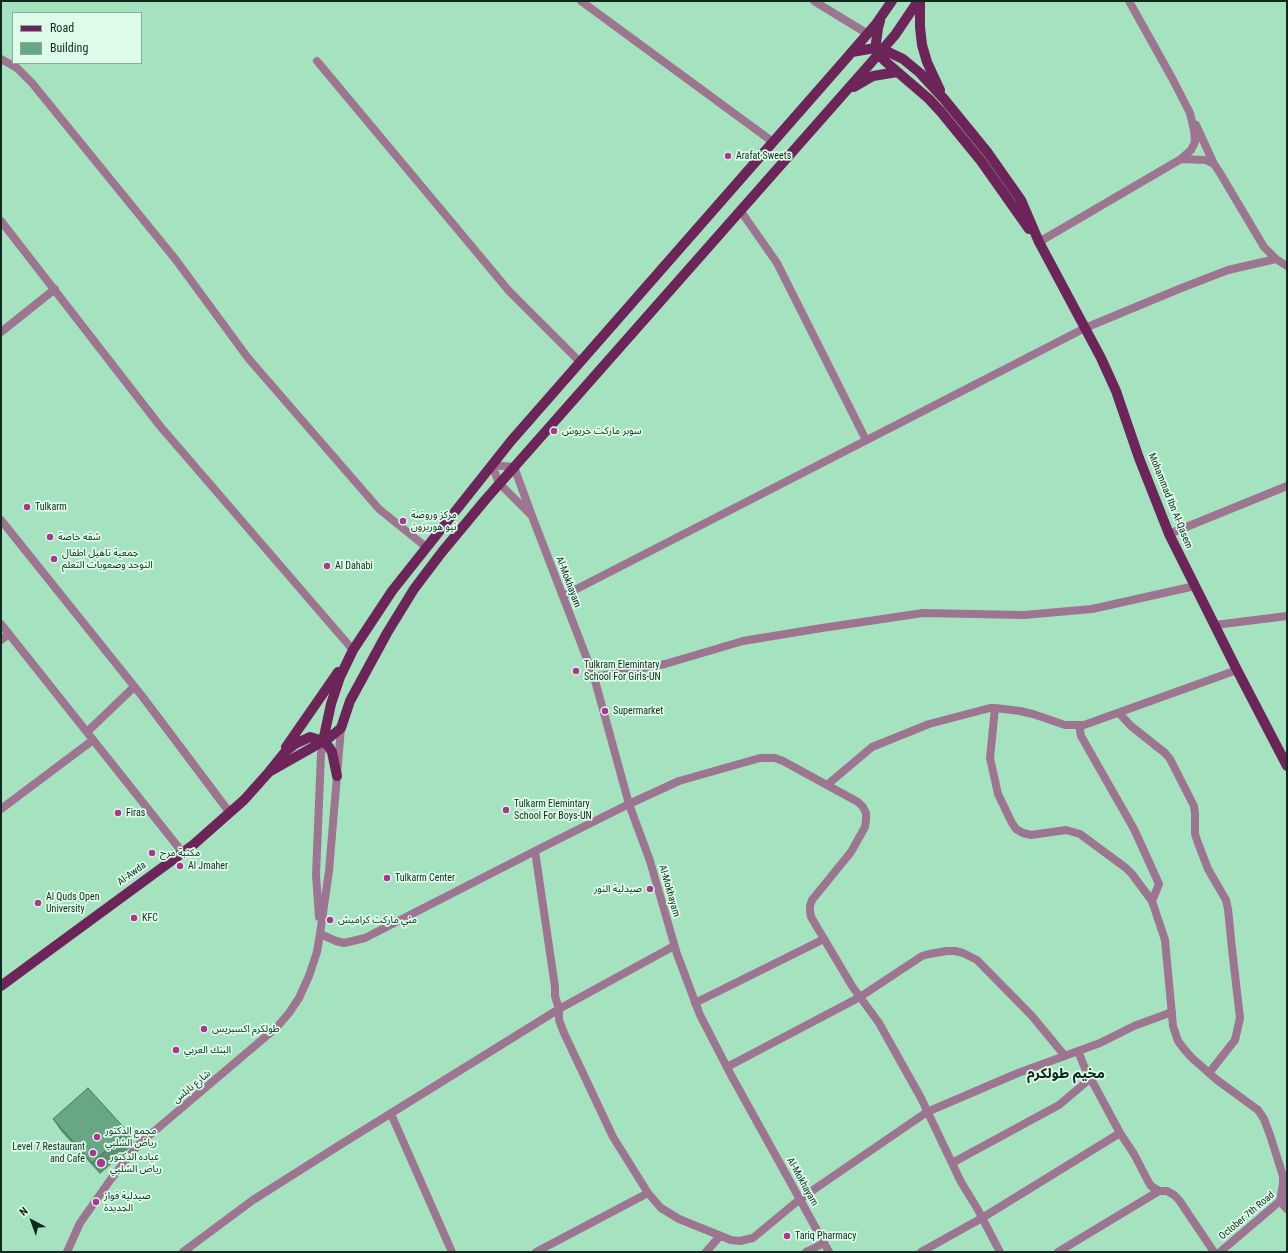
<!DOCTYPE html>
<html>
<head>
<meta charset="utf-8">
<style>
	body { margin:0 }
	#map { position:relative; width:1288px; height:1253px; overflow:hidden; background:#a5e2c0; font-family:"Roboto Condensed",sans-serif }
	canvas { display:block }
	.frame { position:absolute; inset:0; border:2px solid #11291d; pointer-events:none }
	.legend { position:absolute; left:12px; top:12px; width:130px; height:52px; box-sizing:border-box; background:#ddfbe9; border:1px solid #8ba797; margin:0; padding:5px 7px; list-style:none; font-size:12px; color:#11291d }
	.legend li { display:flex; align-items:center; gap:8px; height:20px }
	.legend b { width:20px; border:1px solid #8ba797 }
	.north { position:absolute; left:12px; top:1201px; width:40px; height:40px; -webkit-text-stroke:3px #ddfbe9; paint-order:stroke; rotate:319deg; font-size:11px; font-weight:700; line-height:16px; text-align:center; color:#11291d }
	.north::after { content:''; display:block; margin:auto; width:14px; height:18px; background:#11291d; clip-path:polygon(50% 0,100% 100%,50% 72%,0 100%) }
</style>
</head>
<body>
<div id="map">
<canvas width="1288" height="1253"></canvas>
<div class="frame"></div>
<ul class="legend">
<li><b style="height:5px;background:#6c2459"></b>Road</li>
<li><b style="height:11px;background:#68a784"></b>Building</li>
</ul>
<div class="north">N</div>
</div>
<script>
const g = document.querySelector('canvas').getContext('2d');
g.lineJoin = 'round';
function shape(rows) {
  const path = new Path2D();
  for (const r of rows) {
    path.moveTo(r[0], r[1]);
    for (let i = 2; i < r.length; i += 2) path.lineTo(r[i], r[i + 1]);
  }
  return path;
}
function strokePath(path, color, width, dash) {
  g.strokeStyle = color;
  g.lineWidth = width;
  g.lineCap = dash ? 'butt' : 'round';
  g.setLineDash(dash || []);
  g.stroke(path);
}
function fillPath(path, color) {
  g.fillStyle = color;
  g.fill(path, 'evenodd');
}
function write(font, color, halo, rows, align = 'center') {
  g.font = font + ' "Roboto Condensed","Noto Sans Arabic",sans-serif';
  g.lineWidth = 3.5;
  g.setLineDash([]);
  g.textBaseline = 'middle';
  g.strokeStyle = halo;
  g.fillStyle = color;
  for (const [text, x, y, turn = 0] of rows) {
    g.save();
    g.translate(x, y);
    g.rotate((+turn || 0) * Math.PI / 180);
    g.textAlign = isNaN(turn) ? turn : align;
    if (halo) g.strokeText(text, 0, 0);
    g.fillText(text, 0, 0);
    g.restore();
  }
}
const minor = shape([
	[581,1,773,142],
	[814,1,868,34],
	[1,59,17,68,32,83,176,260,248,358,379,509,426,547],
	[317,61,509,291,580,362],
	[1196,125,1214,164],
	[1181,159,1206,160,1214,164,1220,173,1264,247,1276,259,1287,266],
	[740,210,777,263,866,440],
	[1,221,160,426,353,650],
	[1039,242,1181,159,1191,150,1195,142,1194,130,1190,113,1172,78,1129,1],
	[1,332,55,289],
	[1,520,142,696,230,813],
	[1169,534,1287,486],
	[563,596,1085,328,1179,289,1228,270,1276,259],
	[1,624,183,853],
	[1215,625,1287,616],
	[1,640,9,634],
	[594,677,665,664,743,641,822,628,923,613,1024,615,1092,609,1195,586],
	[995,708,990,758,998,794,1012,823,1016,829,1023,833,1031,835,1066,830,1080,834,1126,868,1132,874,1152,901,1165,940,1173,1026,1178,1041,1184,1049,1192,1058,1217,1080,1258,1110,1264,1119,1270,1135,1283,1176,1283,1184,1280,1201,1287,1209],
	[1119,713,1131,726,1165,753,1170,759,1194,806,1195,814,1195,834,1198,843,1208,869,1226,900,1228,909,1232,949,1240,1018,1235,1040,1209,1073],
	[1079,725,1081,736,1134,829,1159,884,1152,901],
	[87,732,134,687],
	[827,785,872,747,929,724,990,708,995,708,1020,711,1033,714,1065,725,1084,725,1237,670],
	[1,809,93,740],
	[535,851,555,987,555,996,559,1009,559,1020,564,1033,613,1137,648,1193,661,1208,679,1219,731,1240,740,1241,753,1238,800,1199,927,1112,1018,1073,1100,1043,1134,1026,1172,1012],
	[320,934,336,941,344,943,365,938,535,851,629,804,679,781,760,758,775,758,783,761,858,802,863,807,866,813,866,820,865,827,851,852,812,900,810,906,810,911,811,917,852,986,879,1023,921,1098,961,1182,977,1208,1000,1252],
	[695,1003,824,939],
	[1078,1051,1084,1066,1120,1133,1134,1154,1148,1181,1151,1186,1159,1191,1167,1191,1174,1195,1179,1200,1214,1252],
	[727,1067,860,997,922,956,929,954,947,951,955,951,963,953,977,960,1032,1016,1065,1056],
	[391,1114,452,1252],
	[952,1163,1059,1105,1091,1078],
	[183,1252,253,1200,343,1143,559,1009,674,946],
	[536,1252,648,1193],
	[706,1252,720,1236],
	[806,1252,824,1243],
	[921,1252,982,1218,1120,1133],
	[1058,1252,1159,1191]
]);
const tertiary = shape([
	[532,516,499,483,492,465,514,467,532,516,594,677,629,804,650,861,677,954,700,1015,731,1075,829,1252],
	[319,917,316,875,321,754,323,741],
	[67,1252,80,1223,111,1179,138,1145,277,1027,289,1013,299,998,309,976,317,952,320,934,329,871,341,728],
	[1220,1252,1287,1195]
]);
const primary = shape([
	[920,1,920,27,922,45,927,62,940,90],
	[880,21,878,28,876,43,878,54,886,62,929,99,941,112,981,161,1029,229],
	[852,52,875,48,882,49,903,59,920,73,944,99,988,153,1021,200,1039,242,1101,358,1116,391,1139,458,1169,534,1237,670,1287,766],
	[854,87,873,76,897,72],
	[323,741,331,704,340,677,353,650,392,591,511,441,844,61,876,24,892,1],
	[286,747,338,672],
	[269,772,329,738,341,728,350,701,387,633,414,589,442,552,486,499,869,65,895,35,918,1],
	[1,986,24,969,193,845,244,800,269,772,286,751,295,744,310,737,323,741,329,747,332,752,337,776]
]);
const wall = shape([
	[53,1119,127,1131,135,1143,100,1174,61,1131]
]);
const building = shape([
	[88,1088,127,1131,92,1163,53,1119,88,1088]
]);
const markers = [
	[728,156,4,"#ab368e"],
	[554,431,4,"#ab368e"],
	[27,507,4,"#ab368e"],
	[403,521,4,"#ab368e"],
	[50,537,4,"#ab368e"],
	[54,559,4,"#ab368e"],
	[327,566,4,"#ab368e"],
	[576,671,4,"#ab368e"],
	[605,711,4,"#ab368e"],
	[506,810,4,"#ab368e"],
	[118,813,4,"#ab368e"],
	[152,853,4,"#ab368e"],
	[180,866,4,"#ab368e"],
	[387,878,4,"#ab368e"],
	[650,889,4,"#ab368e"],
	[38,903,4,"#ab368e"],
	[134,918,4,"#ab368e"],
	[330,920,4,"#ab368e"],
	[204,1029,4,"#ab368e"],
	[176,1050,4,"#ab368e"],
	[97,1137,4,"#ab368e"],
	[93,1153,4,"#ab368e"],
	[101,1163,5,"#ab368e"],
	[96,1202,4,"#ab368e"],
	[787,1236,4,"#ab368e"]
];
const poiNames = [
	["Arafat Sweets",736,156],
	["سوبر ماركت خريوش",562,431],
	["Tulkarm",35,507],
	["مركز وروضة",411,515],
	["نيو هوريزون",411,527],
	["شقه خاصة",58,537],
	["جمعية تاهيل اطفال",62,553],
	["التوحد وصعوبات التعلم",62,565],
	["Al Dahabi",335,566],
	["Tulkram Elemintary",584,665],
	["School For Girls-UN",584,677],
	["Supermarket",613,711],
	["Tulkarm Elemintary",514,804],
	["School For Boys-UN",514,816],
	["Firas",126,813],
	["مكتبة مرح",160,853],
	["Al Jmaher",188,866],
	["Tulkarm Center",395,878],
	["صيدلية النور",642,889,"right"],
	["Al Quds Open",46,897],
	["University",46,909],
	["KFC",142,918],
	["مني ماركت كراميش",338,920],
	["طولكرم اكسبريس",212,1029],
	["البنك العربي",184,1050],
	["مجمع الدكتور",105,1131],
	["رياض الشلبي",105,1143],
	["Level 7 Restaurant",85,1147,"right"],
	["and Cafe",85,1159,"right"],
	["عياده الدكتور",110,1157],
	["رياض الشلبي",110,1169],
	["صيدلية فواز",104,1196],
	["الجديدة",104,1208],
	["Tariq Pharmacy",795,1236]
];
const streetNames = [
	["Mohammad Ibn Al-Qasem",1170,501,68],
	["Al-Mokhayam",568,582,69],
	["Al-Awda",132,874,-36],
	["Al-Mokhayam",669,891,74],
	["شارع نابلس",192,1087,-40],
	["Al-Mokhayam",802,1182,61],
	["October 7th Road",1247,1216,-40]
];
const districtNames = [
	["مخيم طولكرم",1066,1074]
];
strokePath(minor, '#9e7590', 8);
strokePath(tertiary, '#9e7590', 8);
strokePath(primary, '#6c2459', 10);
fillPath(wall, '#599072');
fillPath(building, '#68a784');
strokePath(building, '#49755c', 1);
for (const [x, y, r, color] of markers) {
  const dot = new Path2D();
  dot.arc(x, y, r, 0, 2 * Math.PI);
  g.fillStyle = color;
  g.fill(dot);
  strokePath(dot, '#ddfbe9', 1.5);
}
write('10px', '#11291d', '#ddfbe9', poiNames, 'left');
write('10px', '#11291d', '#ddfbe9', streetNames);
write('bold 14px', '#11291d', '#ddfbe9', districtNames);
</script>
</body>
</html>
